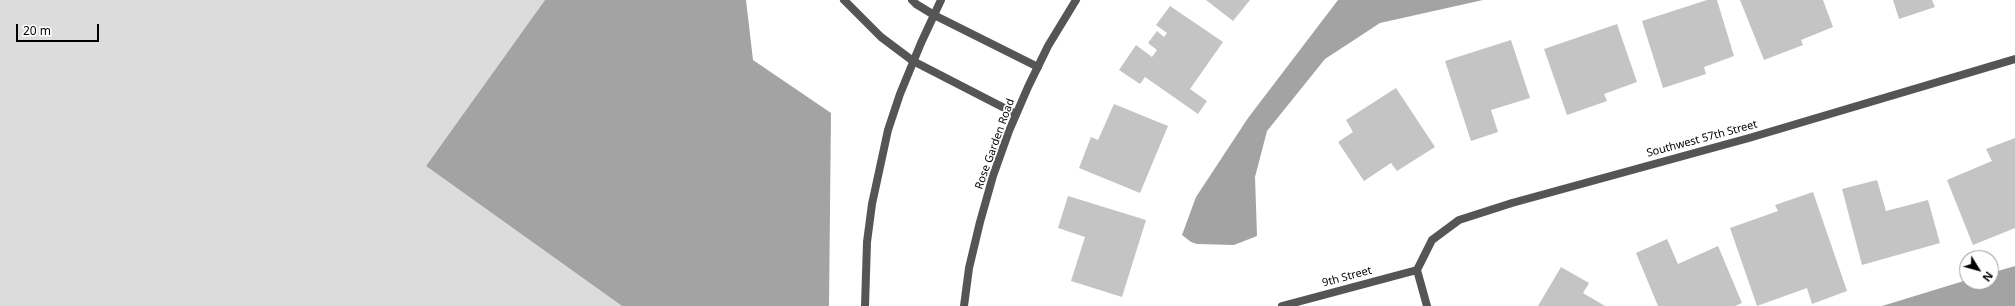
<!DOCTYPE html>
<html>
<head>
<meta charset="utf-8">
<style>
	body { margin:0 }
	#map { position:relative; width:2015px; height:306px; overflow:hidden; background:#fff; font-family:"Noto Sans",sans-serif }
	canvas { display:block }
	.north { position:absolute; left:1959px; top:250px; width:40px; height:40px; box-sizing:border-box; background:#fff; border:1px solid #999; border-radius:50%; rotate:127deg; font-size:11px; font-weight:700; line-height:16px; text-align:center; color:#000 }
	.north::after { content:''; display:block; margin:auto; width:14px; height:18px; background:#000; clip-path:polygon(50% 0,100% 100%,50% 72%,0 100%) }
	.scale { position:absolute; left:16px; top:24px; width:83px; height:18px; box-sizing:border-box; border:2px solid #000; border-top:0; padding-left:5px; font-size:12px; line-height:14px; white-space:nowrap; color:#000; -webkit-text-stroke:3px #fff; paint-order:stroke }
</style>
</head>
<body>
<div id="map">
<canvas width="2015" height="306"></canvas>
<div class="north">N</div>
<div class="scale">20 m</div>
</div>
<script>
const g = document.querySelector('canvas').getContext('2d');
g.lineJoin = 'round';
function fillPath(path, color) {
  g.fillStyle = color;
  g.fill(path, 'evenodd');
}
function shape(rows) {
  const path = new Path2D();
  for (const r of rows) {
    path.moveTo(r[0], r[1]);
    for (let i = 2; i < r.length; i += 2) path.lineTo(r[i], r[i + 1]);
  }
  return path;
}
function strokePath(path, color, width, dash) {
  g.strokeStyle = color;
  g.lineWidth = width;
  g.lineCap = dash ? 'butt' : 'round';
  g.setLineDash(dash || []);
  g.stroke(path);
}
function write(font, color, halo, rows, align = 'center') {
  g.font = font + ' "Noto Sans",sans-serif';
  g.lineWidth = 3.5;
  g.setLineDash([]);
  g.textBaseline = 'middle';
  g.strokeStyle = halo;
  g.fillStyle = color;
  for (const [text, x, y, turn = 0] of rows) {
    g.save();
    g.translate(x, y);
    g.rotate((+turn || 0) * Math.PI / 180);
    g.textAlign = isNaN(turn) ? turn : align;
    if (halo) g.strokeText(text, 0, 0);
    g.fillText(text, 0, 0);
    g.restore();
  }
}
const green = shape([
	[0,0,545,0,426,166,622,306,0,306]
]);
const water = shape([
	[545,0,746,0,753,60,831,113,829,306,622,306,426,166],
	[1338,0,1483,0,1380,23,1325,59,1267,131,1255,177,1257,236,1234,245,1197,244,1191,242,1182,235,1196,197,1248,118],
	[2015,266,2015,306,1882,306,1967,280,1967,282,1991,282,1991,273]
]);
const building = shape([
	[1206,0,1250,0,1233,21],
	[1707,0,1717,0,1734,56,1704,67,1706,74,1663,88,1642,21],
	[1740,0,1823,0,1833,27,1801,40,1803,45,1764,60],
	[1893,0,1932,0,1935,7,1899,19],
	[1170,6,1223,42,1190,89,1207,101,1198,114,1145,77,1140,84,1119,70,1136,45,1152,57,1157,50,1148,43,1157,31,1164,37,1167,33,1156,25],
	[1617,24,1637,82,1604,94,1607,101,1567,115,1544,49],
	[1511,40,1530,98,1491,110,1498,132,1471,141,1445,61],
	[1396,88,1435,147,1397,171,1391,163,1364,181,1338,142,1353,132,1346,120],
	[1114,104,1168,126,1140,193,1079,168,1091,137,1098,140],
	[2015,138,2015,228,1973,245,1947,180,1992,161,1986,149],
	[1877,180,1886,211,1928,200,1940,243,1862,265,1842,189],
	[1813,192,1847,291,1812,304,1807,288,1757,306,1730,228,1778,211,1775,205],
	[1068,196,1146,220,1122,297,1071,281,1085,237,1058,228],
	[1667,239,1678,264,1718,246,1742,303,1735,306,1658,306,1636,253],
	[1561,267,1589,283,1583,293,1605,306,1538,306]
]);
const minor = shape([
	[844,0,881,37,913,61,1016,114],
	[912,0,916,4,934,15,1038,67],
	[1417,270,1432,240,1459,220,1512,203,1749,138,2015,59],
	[1417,270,1427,306],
	[1282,306,1417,270]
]);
const tertiary = shape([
	[865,306,867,242,872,204,888,130,900,94,921,43,941,0],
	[964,306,969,268,980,222,993,176,1009,131,1028,87,1048,46,1076,0]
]);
const streetNames = [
	["Southwest 57th Street",1702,139,-15],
	["Rose Garden Road",995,144,-70],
	["9th Street",1347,277,-15]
];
fillPath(green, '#dcdcdc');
fillPath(water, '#a3a3a3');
fillPath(building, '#c4c4c4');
strokePath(minor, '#555', 8);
strokePath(tertiary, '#555', 8);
write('11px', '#000', '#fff', streetNames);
</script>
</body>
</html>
